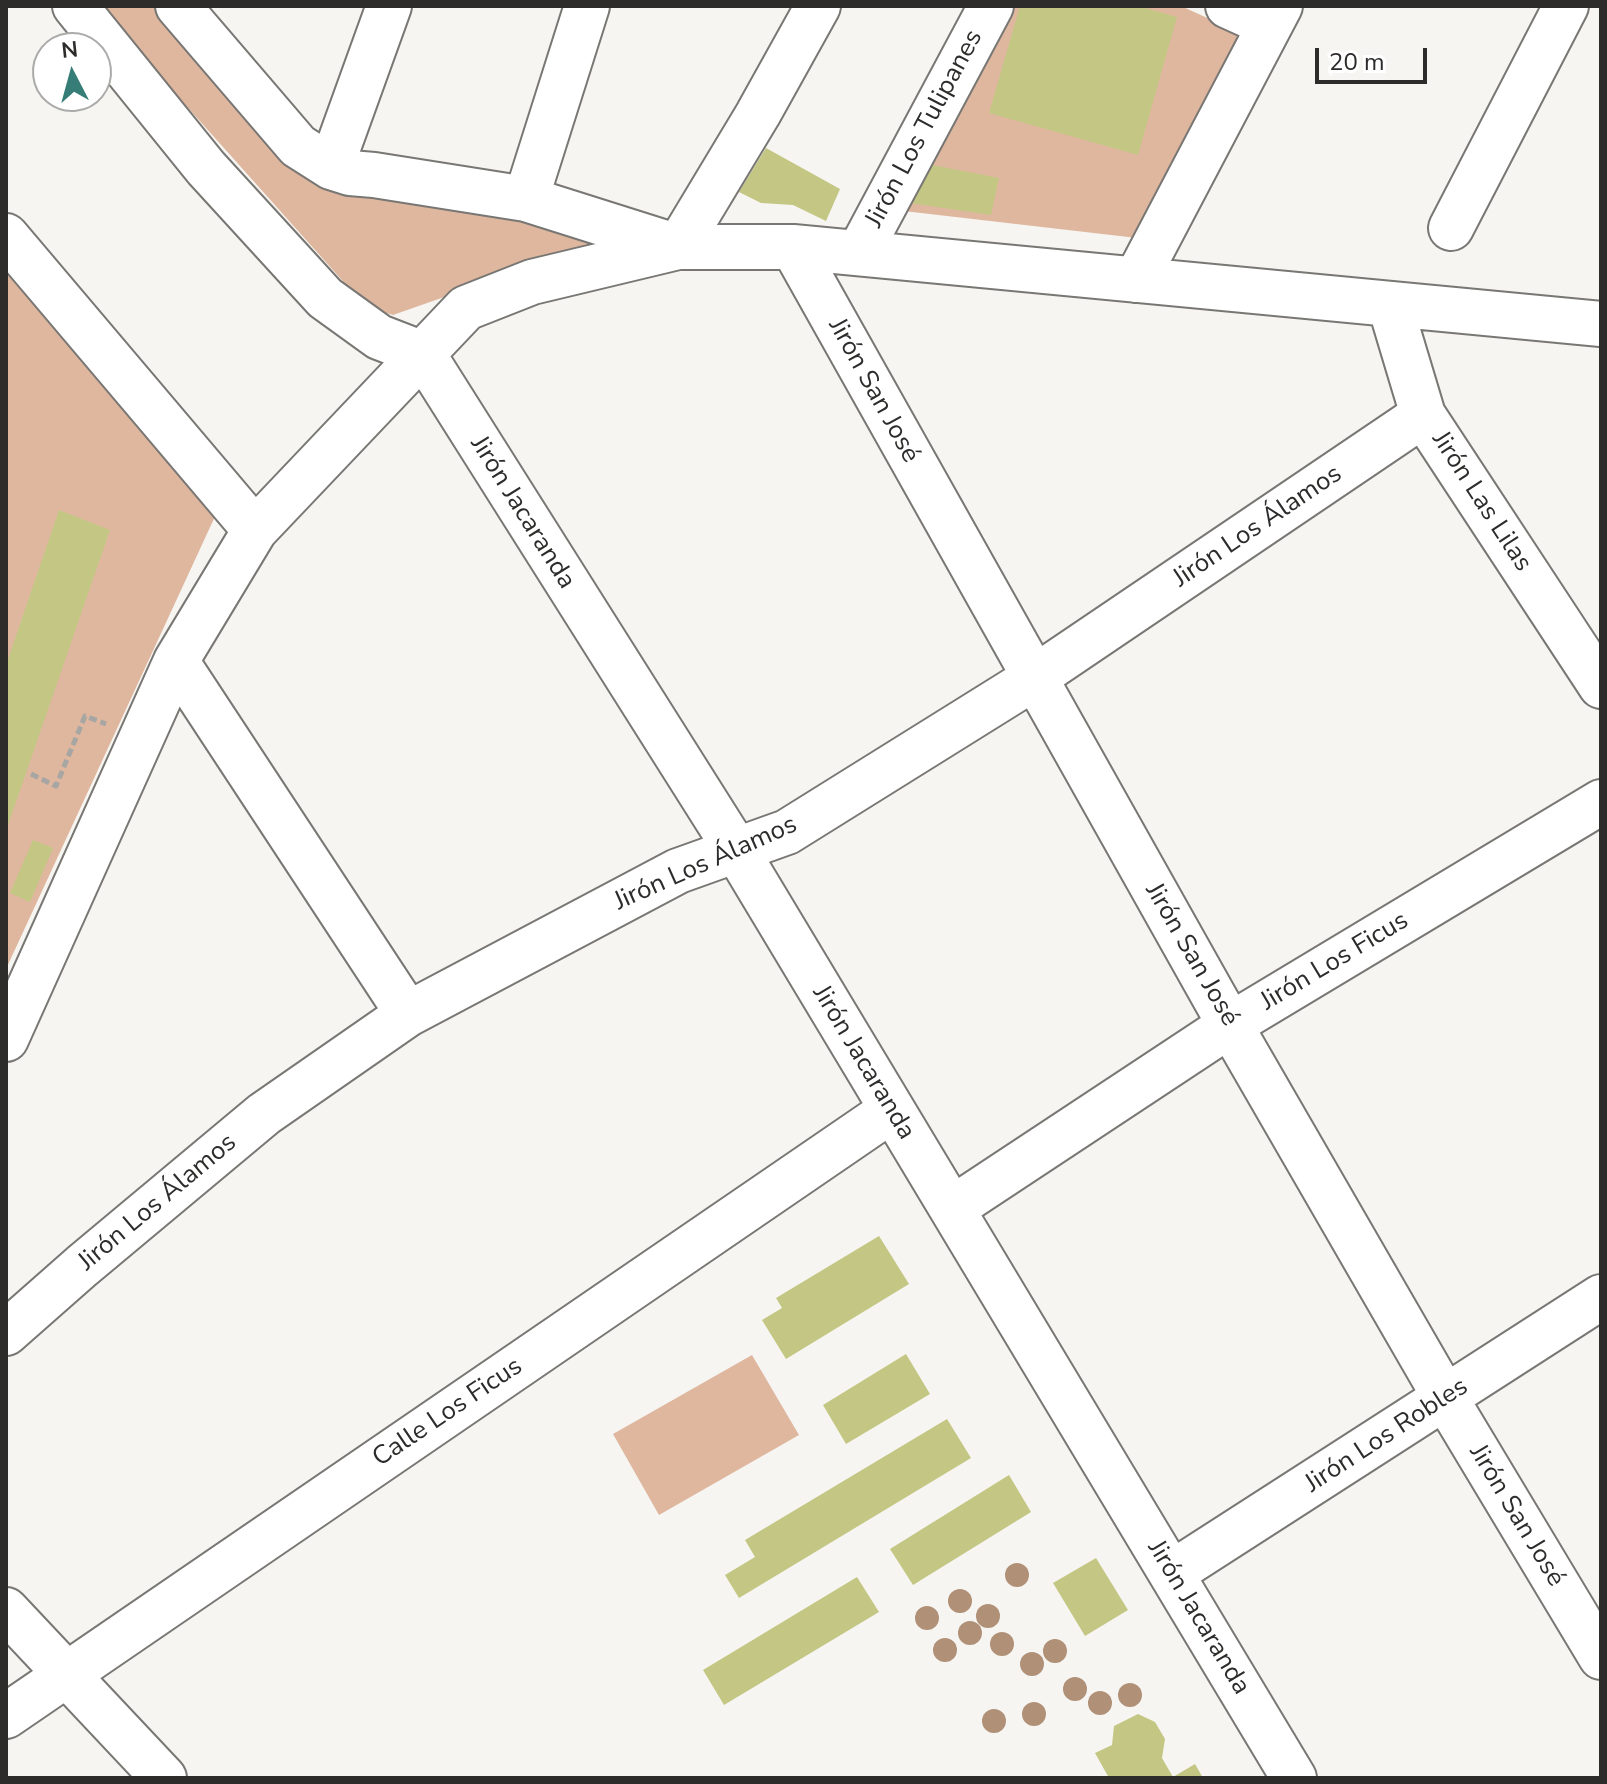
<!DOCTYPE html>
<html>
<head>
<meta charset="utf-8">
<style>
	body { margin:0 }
	#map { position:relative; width:1607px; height:1784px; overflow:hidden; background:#f6f5f1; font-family:"Nunito Sans",sans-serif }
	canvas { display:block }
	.frame { position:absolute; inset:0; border:8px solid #2d2c2b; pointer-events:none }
	.north { position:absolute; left:32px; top:32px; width:80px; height:80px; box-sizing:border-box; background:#fff; border:2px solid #ababaa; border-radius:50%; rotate:354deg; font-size:22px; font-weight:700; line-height:32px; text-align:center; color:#2d2c2b }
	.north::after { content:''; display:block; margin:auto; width:28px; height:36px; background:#367d77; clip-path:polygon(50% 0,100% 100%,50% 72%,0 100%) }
	.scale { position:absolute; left:1315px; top:48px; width:112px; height:36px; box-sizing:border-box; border:4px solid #2d2c2b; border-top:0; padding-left:10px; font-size:24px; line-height:28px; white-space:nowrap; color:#2d2c2b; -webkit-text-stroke:6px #fff; paint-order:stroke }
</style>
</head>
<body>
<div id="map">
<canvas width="1607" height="1784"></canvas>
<div class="frame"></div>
<div class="north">N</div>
<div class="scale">20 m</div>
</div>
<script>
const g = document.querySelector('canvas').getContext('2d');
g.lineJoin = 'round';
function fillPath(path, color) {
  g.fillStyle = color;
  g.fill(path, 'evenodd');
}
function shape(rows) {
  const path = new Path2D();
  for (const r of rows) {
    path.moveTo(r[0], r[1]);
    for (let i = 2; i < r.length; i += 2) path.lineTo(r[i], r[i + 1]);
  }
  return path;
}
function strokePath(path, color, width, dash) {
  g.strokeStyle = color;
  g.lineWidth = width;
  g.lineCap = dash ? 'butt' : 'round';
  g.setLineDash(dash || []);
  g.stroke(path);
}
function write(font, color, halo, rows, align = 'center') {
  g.font = font + ' "Nunito Sans",sans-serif';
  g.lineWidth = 6;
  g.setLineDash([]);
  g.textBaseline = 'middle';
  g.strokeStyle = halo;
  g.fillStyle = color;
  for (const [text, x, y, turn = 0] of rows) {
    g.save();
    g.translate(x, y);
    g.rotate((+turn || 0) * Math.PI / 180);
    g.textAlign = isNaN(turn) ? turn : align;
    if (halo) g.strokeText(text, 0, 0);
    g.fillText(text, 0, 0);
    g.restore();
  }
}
const green = shape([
	[97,6,167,6,305,162,618,236,393,315,366,307],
	[1006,6,1181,6,1236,31,1241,40,1137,238,895,210],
	[6,270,218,510,6,969],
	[752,1355,799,1435,659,1515,613,1434]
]);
const building = shape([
	[1020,6,1138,6,1177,17,1138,155,989,113],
	[766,148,840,189,826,221,793,205,761,203,739,192],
	[932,165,999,178,991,215,910,203],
	[59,510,110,530,6,831,6,665],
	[33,840,53,848,30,902,10,893],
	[879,1236,909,1284,786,1359,762,1320,782,1308,776,1298],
	[906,1354,930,1394,846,1444,823,1405],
	[947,1419,971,1458,739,1598,725,1575,755,1557,745,1540],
	[1009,1475,1031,1512,913,1585,890,1549],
	[1096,1558,1128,1610,1085,1636,1053,1583],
	[857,1577,879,1612,724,1705,703,1670],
	[1138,1714,1155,1722,1165,1739,1162,1758,1173,1777,1195,1764,1203,1778,1109,1778,1095,1753,1112,1745,1114,1726]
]);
const path = shape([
	[31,774,56,786,85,716,106,724]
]);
const minor = shape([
	[75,6,206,168,325,298,379,337,423,354,735,848,1294,1778],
	[178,6,298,146,331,167,350,173,374,175,526,199,678,247,758,114,818,6],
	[1228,6,1270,25],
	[331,167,389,6],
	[526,199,587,6],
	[1451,228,1566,6],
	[6,236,255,530],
	[793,247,1230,1025,1446,1399,1601,1657],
	[859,253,991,6],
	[1136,280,1280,6],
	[1390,305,1423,415,1601,686],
	[176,661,408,1014],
	[6,1039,176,661,255,530,466,308,532,282,678,247,793,247,1601,324],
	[953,1208,1230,1025,1601,802],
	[6,1333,82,1266,264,1114,408,1014,678,871,787,832,1034,678,1423,415],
	[1172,1573,1601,1297],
	[6,1610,164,1778],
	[6,1716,890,1111]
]);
const trees = [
	[1017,1575],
	[960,1601],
	[988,1616],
	[927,1618],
	[970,1633],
	[1002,1644],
	[945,1650],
	[1055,1651],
	[1032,1664],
	[1075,1689],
	[1130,1695],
	[1100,1703],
	[1034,1714],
	[994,1721]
];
const streetNames = [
	["Jirón Los Tulipanes",925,129,-62],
	["Jirón San José",873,391,61],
	["Jirón Las Lilas",1481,502,57],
	["Jirón Jacaranda",522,513,58],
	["Jirón Los Álamos",1258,527,-34],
	["Jirón Los Álamos",706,864,-24],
	["Jirón San José",1191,955,60],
	["Jirón Los Ficus",1335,962,-31],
	["Jirón Jacaranda",863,1063,59],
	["Jirón Los Álamos",158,1203,-40],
	["Calle Los Ficus",448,1413,-34],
	["Jirón Los Robles",1387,1436,-33],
	["Jirón San José",1516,1516,59],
	["Jirón Jacaranda",1198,1618,59]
];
fillPath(green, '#dfb79f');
fillPath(building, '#c4c783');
strokePath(minor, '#787774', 48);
strokePath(path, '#a7a6a3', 5, [8, 4]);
strokePath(minor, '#fff', 44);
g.fillStyle = '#b09076';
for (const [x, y] of trees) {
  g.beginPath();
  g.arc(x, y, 12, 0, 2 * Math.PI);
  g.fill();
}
write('26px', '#2d2c2b', '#fff', streetNames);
</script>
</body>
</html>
